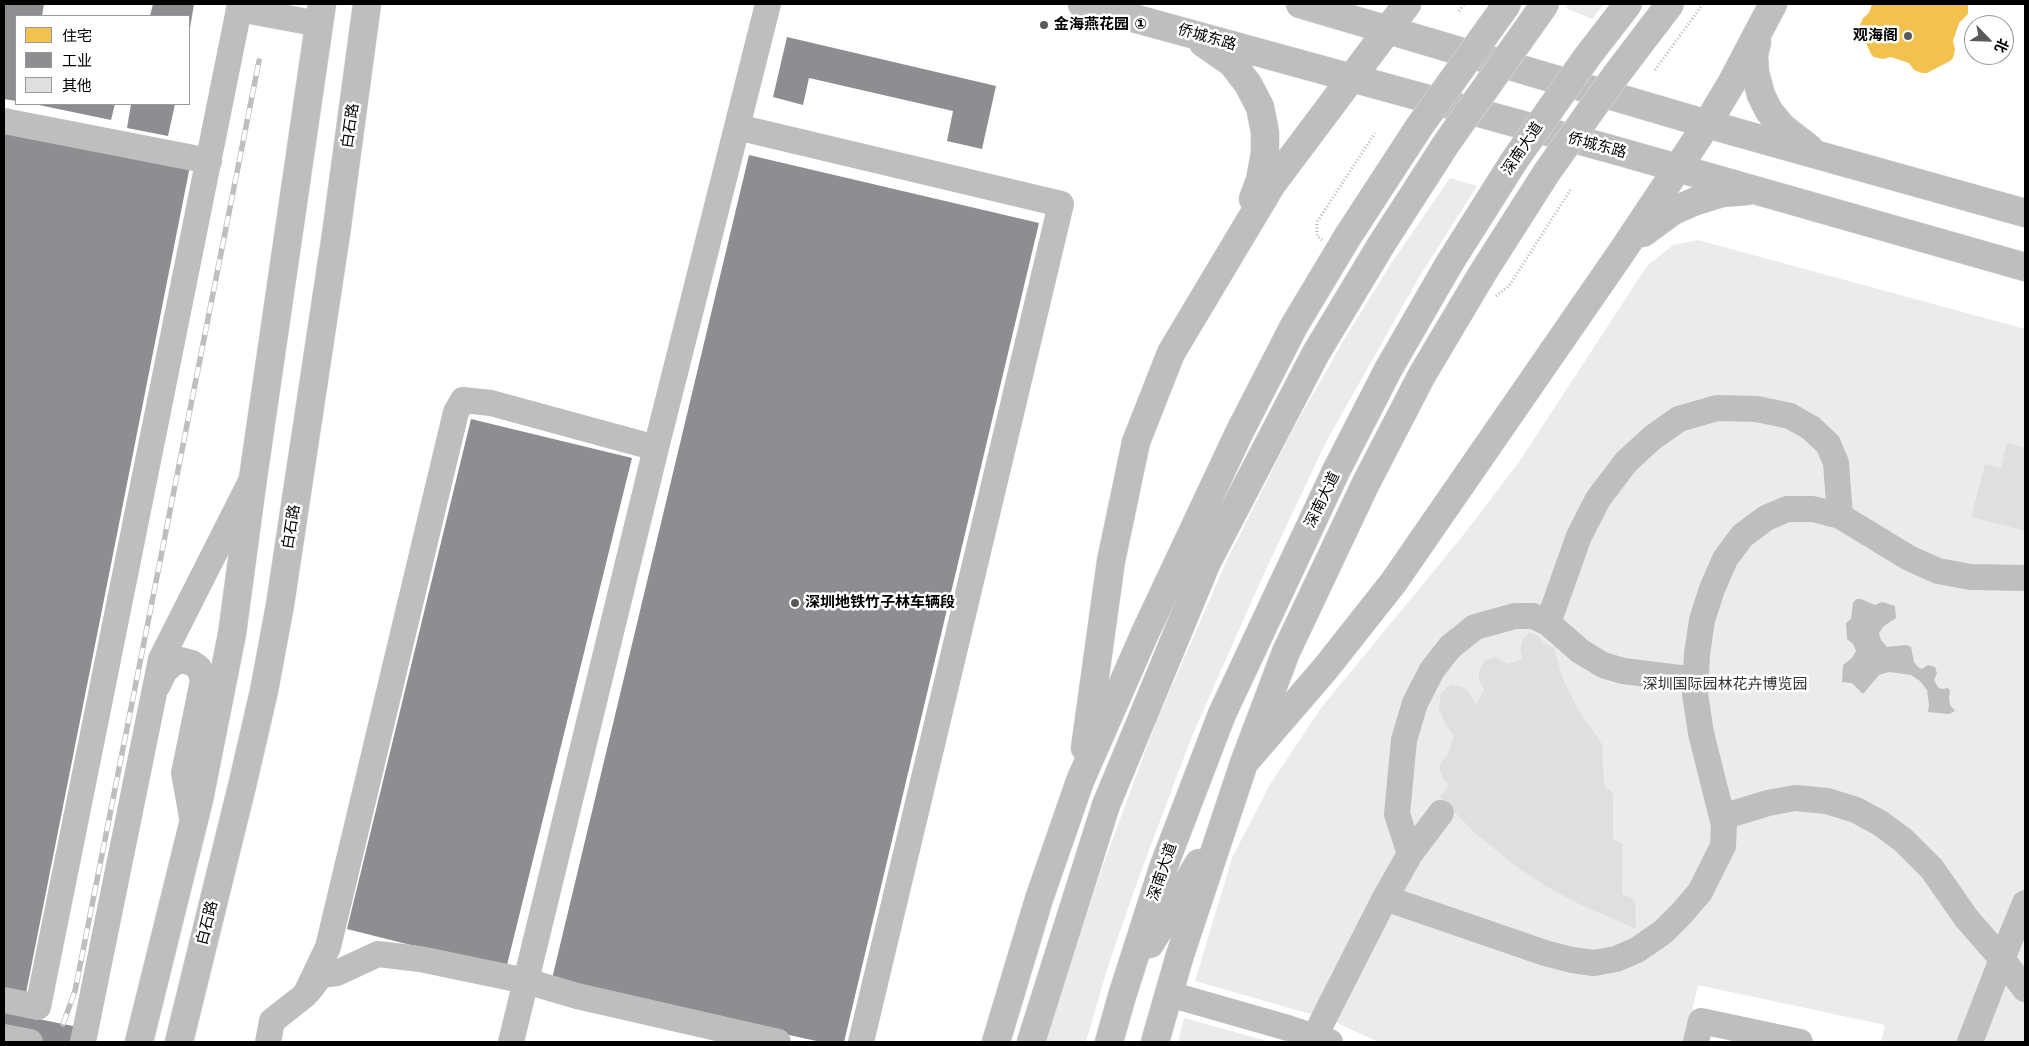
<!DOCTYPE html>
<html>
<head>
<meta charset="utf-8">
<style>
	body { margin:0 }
	#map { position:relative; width:2029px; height:1046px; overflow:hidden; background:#fff; font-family:"DejaVu Sans","Noto Sans SC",sans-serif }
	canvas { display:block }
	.frame { position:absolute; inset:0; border:5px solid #000; pointer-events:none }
	.legend { position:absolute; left:15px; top:15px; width:175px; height:90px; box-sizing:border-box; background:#fff; border:1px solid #999; margin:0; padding:6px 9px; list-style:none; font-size:15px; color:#000 }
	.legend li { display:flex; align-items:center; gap:10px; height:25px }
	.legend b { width:25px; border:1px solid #999 }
	.north { position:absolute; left:1964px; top:15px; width:50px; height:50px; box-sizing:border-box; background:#fff; border:1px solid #999; border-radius:50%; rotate:114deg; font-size:14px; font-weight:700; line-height:20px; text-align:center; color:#000 }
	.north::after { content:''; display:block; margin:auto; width:18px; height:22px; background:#595959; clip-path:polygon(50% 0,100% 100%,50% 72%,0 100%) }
</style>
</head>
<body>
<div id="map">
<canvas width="2029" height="1046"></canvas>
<div class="frame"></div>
<ul class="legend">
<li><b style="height:14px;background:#f2c14e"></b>住宅</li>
<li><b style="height:14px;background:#8d8d92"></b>工业</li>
<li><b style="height:14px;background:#dfdfdf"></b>其他</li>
</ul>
<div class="north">北</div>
</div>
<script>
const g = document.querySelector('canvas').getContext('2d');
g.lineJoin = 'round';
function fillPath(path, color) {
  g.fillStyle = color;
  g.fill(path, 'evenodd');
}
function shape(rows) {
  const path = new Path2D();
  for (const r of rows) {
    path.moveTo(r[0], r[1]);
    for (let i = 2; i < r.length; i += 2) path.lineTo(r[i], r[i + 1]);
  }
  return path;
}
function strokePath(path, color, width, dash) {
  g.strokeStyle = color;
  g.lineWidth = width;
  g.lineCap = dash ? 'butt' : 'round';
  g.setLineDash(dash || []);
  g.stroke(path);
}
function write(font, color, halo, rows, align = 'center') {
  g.font = font + ' "DejaVu Sans","Noto Sans SC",sans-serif';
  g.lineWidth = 5;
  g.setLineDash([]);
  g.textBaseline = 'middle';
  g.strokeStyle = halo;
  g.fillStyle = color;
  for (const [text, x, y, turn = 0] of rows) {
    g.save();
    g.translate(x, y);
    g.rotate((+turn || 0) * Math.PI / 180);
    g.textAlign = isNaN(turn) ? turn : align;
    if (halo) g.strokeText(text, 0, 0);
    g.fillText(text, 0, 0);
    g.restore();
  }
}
const green = shape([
	[1569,4,1604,4,1592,19,1566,8],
	[1450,178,1477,186,1418,279,1326,442,1261,580,1192,736,1139,877,1108,966,1086,1042,1045,1042,1103,865,1155,725,1226,562,1294,427,1344,340,1390,265],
	[1698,240,2025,329,2025,1042,1881,1042,1885,1025,1698,985,1685,1042,1378,1042,1331,1020,1195,981,1232,858,1269,786,1321,708,1461,538,1519,462,1647,266,1673,245],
	[1184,1018,1271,1042,1178,1042]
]);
const water = shape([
	[1856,599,1861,599,1875,605,1882,602,1895,606,1896,618,1884,626,1879,633,1881,640,1887,647,1906,645,1911,647,1914,662,1918,667,1922,669,1928,665,1935,667,1937,673,1934,680,1938,687,1942,689,1948,688,1950,691,1949,698,1950,705,1955,711,1949,714,1928,712,1929,705,1927,690,1920,681,1911,675,1889,672,1879,675,1863,694,1852,683,1842,682,1843,665,1852,658,1856,651,1853,644,1847,639,1846,623,1851,619,1853,603]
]);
const homes = shape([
	[1872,4,1968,4,1968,14,1959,23,1953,41,1955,49,1953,58,1950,61,1927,73,1922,73,1914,70,1909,63,1891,57,1883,59,1874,57,1871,54,1859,27,1863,18,1869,13]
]);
const industry = shape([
	[4,4,44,4,42,16,16,16,16,101,4,99],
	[153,4,194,4,190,28,189,16,150,16],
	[787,37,996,86,982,149,947,141,953,111,809,78,803,105,773,97],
	[34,104,115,104,111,120],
	[131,104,175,104,168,136,127,128],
	[4,131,190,166,26,993,4,988],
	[749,155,1039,223,844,1042,821,1042,551,983],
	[471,419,632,458,506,969,347,929],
	[4,1012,78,1027,75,1042,4,1042]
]);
const building = shape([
	[2007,443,2025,448,2025,531,1971,517,1985,464,2001,468],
	[1530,632,1537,635,1545,644,1554,648,1563,679,1579,711,1602,744,1604,785,1613,793,1613,839,1623,844,1622,894,1635,900,1636,929,1575,902,1544,885,1513,864,1475,833,1440,797,1449,785,1442,777,1439,767,1441,762,1448,755,1454,736,1446,725,1439,709,1441,693,1451,685,1462,687,1468,691,1476,705,1484,690,1479,679,1479,671,1485,660,1496,657,1507,664,1522,659,1520,648,1523,639]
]);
const path = shape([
	[1459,11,1464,4],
	[1655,70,1703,4],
	[1322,240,1317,236,1317,222,1375,133],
	[1496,296,1509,286,1571,189]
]);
const minor = shape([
	[239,9,319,24],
	[4,121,209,161],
	[737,127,1061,204,861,1042],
	[1548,623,1579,536,1598,499,1626,462,1652,438,1679,419,1717,408,1757,409,1790,416,1811,428,1828,444,1836,463,1840,516],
	[158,685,164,672,172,664,181,660,192,663,199,668,203,680,184,773,193,823],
	[1722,817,1768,803,1795,798,1827,801,1856,810,1880,823,1903,840,1932,869,1967,919,2002,959,1970,1042],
	[1410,854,1397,814,1404,740,1415,703,1432,670,1450,647,1475,627,1515,616,1533,616,1548,623,1580,651,1603,665,1623,671,1696,680],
	[1385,898,1545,953,1572,960,1594,963,1616,959,1637,950,1663,932,1681,914,1700,892,1723,846,1724,825,1701,733,1695,694,1697,654,1702,620,1712,589,1725,559,1742,536,1766,518,1787,509,1813,509,1840,516,1909,558,1938,571,1971,577,2025,578],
	[2025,903,2002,959,2025,989],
	[309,991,321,975,337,973,378,954,420,959,526,981,577,996,778,1042],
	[1169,994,1288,1028,1330,1042],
	[4,1000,38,1007,240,4],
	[1329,1008,1385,898,1410,854,1441,813],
	[4,1037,30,1042],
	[83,1042,161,659,251,481],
	[268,1042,272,1021,305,995,328,947,456,412,463,400,491,403,656,448],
	[511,1042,656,448,768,4],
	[1696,1042,1701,1021,1800,1042]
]);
const major = shape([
	[1082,4,1614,150,2025,267],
	[1300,4,1707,124,2025,213],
	[1757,42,1754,55,1755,72,1761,95,1769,111,1782,127,1809,148],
	[1203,43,1232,63,1248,84,1260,107,1265,132,1265,153,1260,180,1253,199],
	[1643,233,1673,211,1696,201,1722,193,1747,191],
	[1085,748,1111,561,1136,442,1171,353,1272,184,1407,4],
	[1244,763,1325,669,1393,583,1623,250,1707,124,1731,84,1773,4],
	[1150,944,1199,863],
	[139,1042,199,800,232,634,253,478,322,4],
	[179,1042,243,782,264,691,280,605,336,234,367,4],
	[996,1042,1039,899,1080,781,1145,633,1240,431,1294,326,1348,236],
	[1031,1042,1106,805,1207,562,1316,353,1381,245],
	[1109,1042,1122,996,1163,868,1222,714,1336,471,1389,368,1449,264],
	[1155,1042,1180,955,1244,763,1286,652,1366,483,1422,375,1482,274]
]);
const rail = shape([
	[63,1024,75,991,259,61]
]);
const minorBridge = shape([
	[1312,1042,1329,1008]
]);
const majorBridge = shape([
	[1348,236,1419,127,1507,4],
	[1381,245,1448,141,1545,4],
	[1449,264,1514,161,1587,57,1628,4],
	[1482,274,1547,172,1616,75,1670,4]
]);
const markers = [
	[1044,25,5,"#595959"],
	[1908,36,5,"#595959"],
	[795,603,5,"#595959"]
];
const poiNames = [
	["金海燕花园 ①",1054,25],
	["观海阁",1898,36,"right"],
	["深圳地铁竹子林车辆段",805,603]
];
const streetNames = [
	["侨城东路",1207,38,16],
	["白石路",351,126,-82],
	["侨城东路",1597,146,15],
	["深南大道",1523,149,-56],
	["深南大道",1323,500,-64],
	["白石路",292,527,-81],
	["深南大道",1163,872,-71],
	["白石路",208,923,-76]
];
const parkNames = [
	["深圳国际园林花卉博览园",1725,685]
];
fillPath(green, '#ebebeb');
fillPath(water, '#bebebe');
fillPath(homes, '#f2c14e');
fillPath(industry, '#8d8d92');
fillPath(building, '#dfdfdf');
strokePath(major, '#dbdbdb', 29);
strokePath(path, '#b9b9b9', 3, [1, 2.5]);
strokePath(minor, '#bebebe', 26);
strokePath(major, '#bebebe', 28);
strokePath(rail, '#bebebe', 5.5);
strokePath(rail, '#fff', 4, [11]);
strokePath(majorBridge, '#dbdbdb', 29, []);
strokePath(minorBridge, '#bebebe', 26);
strokePath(majorBridge, '#bebebe', 28);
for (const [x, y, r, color] of markers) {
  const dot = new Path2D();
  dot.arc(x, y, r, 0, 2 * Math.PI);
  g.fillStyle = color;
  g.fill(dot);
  strokePath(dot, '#fff', 2);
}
write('bold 15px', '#000', '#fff', poiNames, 'left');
write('15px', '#000', '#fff', streetNames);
write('15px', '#323232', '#fff', parkNames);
</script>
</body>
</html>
